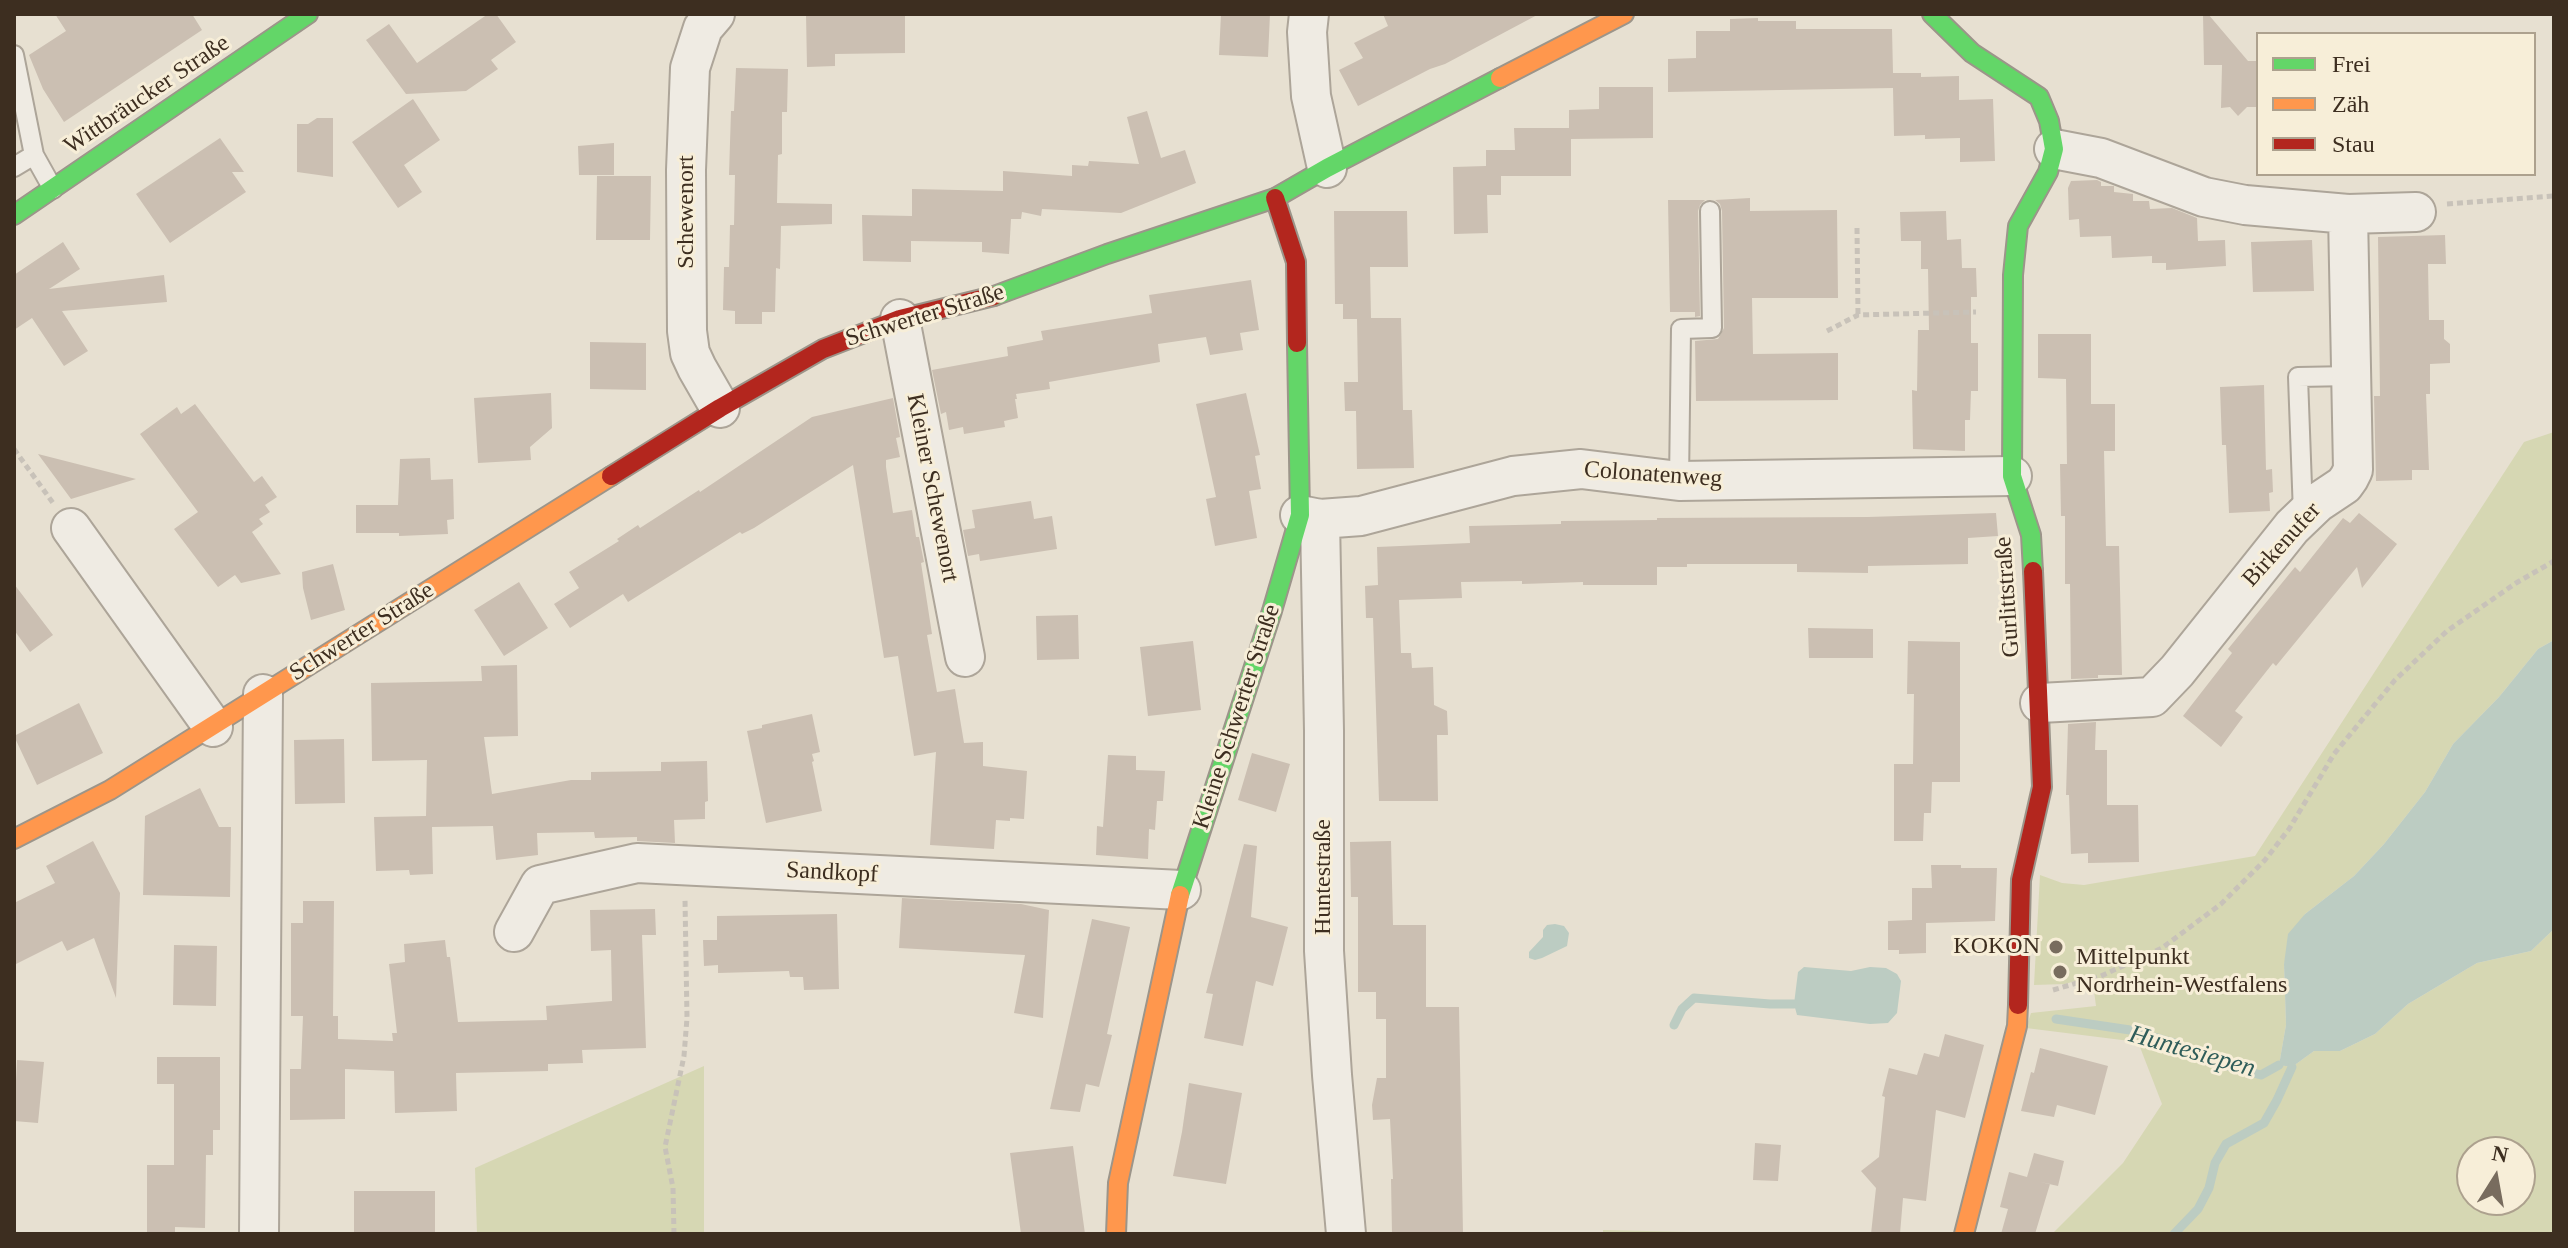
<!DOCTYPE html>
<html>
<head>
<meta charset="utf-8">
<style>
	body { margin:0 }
	#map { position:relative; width:2568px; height:1248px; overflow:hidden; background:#e7e0d1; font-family:Georgia,serif }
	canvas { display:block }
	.frame { position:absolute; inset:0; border:16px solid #3d2e20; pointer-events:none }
	.legend { position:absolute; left:2256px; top:32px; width:280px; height:144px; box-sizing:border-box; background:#f7eed8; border:2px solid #ada18e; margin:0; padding:10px 14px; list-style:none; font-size:24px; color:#3d2e20 }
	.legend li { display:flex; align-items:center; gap:16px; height:40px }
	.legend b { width:40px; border:2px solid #ada18e }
	.north { position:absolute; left:2456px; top:1136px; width:80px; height:80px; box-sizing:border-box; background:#f7eed8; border:2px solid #ada18e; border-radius:50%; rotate:11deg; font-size:22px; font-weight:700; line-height:32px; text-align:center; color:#3d2e20 }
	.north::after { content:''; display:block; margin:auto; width:28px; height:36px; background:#786c5e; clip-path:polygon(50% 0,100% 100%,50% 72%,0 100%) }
</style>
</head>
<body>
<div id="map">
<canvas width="2568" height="1248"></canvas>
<div class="frame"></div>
<ul class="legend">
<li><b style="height:10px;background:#63d668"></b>Frei</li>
<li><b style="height:10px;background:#ff974d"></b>Zäh</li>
<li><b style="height:10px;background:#b3261e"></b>Stau</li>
</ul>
<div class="north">N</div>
</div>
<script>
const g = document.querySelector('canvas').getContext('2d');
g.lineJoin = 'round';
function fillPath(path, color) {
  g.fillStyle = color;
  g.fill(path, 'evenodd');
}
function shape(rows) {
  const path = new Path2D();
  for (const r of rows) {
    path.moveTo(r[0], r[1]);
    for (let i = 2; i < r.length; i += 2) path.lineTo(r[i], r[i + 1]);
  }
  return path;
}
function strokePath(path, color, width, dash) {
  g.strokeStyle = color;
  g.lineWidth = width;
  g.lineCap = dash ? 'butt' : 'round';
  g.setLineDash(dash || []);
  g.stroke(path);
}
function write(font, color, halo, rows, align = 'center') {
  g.font = font + ' Georgia,serif';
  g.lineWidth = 6;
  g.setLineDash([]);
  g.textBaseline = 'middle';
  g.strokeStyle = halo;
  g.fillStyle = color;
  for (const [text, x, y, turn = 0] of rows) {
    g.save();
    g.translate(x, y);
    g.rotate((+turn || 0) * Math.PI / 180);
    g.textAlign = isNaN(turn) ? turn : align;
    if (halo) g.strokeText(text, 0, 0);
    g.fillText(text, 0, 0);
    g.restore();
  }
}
const green = shape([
	[2554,432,2554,640,2538,649,2499,697,2453,744,2425,792,2384,844,2354,876,2305,914,2284,964,2286,1025,2279,1065,2292,1067,2314,1051,2340,1051,2375,1034,2408,1004,2477,963,2531,951,2554,929,2554,1234,2052,1234,2123,1163,2162,1104,2138,1042,2026,1028,2031,1013,2096,1006,2092,976,2065,984,2034,985,2040,875,2062,883,2084,885,2255,856,2524,442],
	[2472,1152,2520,1152,2520,1200,2472,1200],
	[704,1066,704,1234,477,1234,475,1168],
	[1603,1230,1691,1232,1691,1234,1603,1234]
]);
const water = shape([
	[2554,640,2554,929,2531,951,2477,963,2408,1004,2375,1034,2340,1051,2314,1051,2292,1067,2279,1065,2286,1025,2284,964,2288,934,2305,914,2354,876,2384,844,2425,792,2453,744,2499,697,2538,649],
	[1555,924,1564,926,1569,933,1567,946,1542,958,1535,960,1529,958,1529,952,1543,937,1543,930,1547,925],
	[1804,967,1851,971,1870,967,1886,968,1897,974,1901,981,1897,1013,1888,1023,1870,1024,1797,1015,1794,1004,1798,972]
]);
const stream = shape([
	[2056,1019,2130,1030,2178,1044,2191,1056,2261,1075,2279,1065],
	[1674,1025,1682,1009,1694,998,1770,1004,1794,1004],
	[2174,1234,2198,1209,2209,1188,2215,1163,2226,1144,2264,1123,2277,1100,2292,1067]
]);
const building = shape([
	[55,14,192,14,202,30,64,122,43,89,29,55,66,31],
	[488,14,496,14,516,42,491,60,498,69,466,91,406,94,366,40,389,24,417,63],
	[806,14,905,14,905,53,835,54,835,66,807,67],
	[1221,14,1270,14,1268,57,1219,55],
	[1383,14,1539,14,1445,64,1430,69,1358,106,1339,70,1363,58,1354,43,1388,26],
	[2203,14,2208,14,2248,61,2258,61,2258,107,2247,107,2238,116,2230,107,2221,108,2222,65,2204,65],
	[1758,18,1758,21,1796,21,1796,29,1892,29,1893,73,1921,73,1921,77,1959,76,1959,100,1993,99,1995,161,1960,162,1960,138,1925,139,1925,135,1894,136,1893,88,1668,92,1668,59,1696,58,1696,31,1730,31,1730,19],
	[736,68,788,69,787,112,782,112,782,154,778,155,777,203,832,204,832,224,781,226,780,269,776,268,775,312,762,312,762,324,735,324,735,311,723,310,724,267,729,267,730,225,734,225,735,175,729,175,731,111,734,111],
	[1599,87,1653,87,1653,138,1571,139,1571,176,1501,176,1501,195,1487,195,1488,233,1454,234,1453,167,1486,166,1486,150,1515,150,1514,128,1569,128,1569,110,1599,109],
	[413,99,440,140,404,165,422,192,398,208,352,142],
	[1147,111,1161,158,1185,150,1196,183,1121,213,1042,209,1041,216,1022,212,1021,219,1011,219,1009,254,982,252,982,242,911,241,911,262,863,261,862,215,912,216,912,189,1003,191,1003,171,1072,176,1072,165,1088,166,1089,161,1139,164,1127,117],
	[317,118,333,118,333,177,297,172,297,124,308,124],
	[220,138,244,172,232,172,246,192,170,243,136,194],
	[614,143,614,175,579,175,578,146],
	[597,176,651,176,650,240,596,240],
	[2097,180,2101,182,2101,186,2114,186,2114,192,2133,194,2133,201,2149,201,2150,209,2172,208,2197,218,2198,241,2225,240,2226,266,2166,270,2166,263,2152,263,2152,256,2112,258,2111,236,2080,237,2079,219,2069,220,2068,188,2071,181],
	[1750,198,1750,211,1837,210,1838,298,1752,298,1753,354,1838,353,1838,400,1696,401,1695,341,1718,339,1724,328,1722,211,1720,204,1715,200],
	[1668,200,1705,200,1700,205,1698,211,1700,316,1695,317,1695,312,1670,312],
	[1334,211,1407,211,1408,267,1370,267,1371,318,1401,318,1403,410,1412,410,1414,468,1357,469,1356,411,1345,411,1344,382,1358,382,1357,319,1343,319,1343,304,1335,304],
	[1946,211,1947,240,1961,239,1962,268,1976,268,1977,297,1971,297,1971,343,1978,343,1978,391,1971,391,1970,420,1965,420,1965,451,1913,449,1912,390,1917,391,1918,330,1929,330,1928,269,1921,269,1921,241,1901,241,1900,212],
	[2445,235,2446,264,2428,264,2429,320,2444,320,2444,339,2450,344,2450,363,2430,364,2430,394,2426,394,2429,470,2412,470,2412,480,2376,481,2374,396,2380,396,2378,237],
	[2312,240,2314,291,2253,292,2251,242],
	[63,242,80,269,49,289,164,275,167,302,62,311,88,351,64,366,32,318,14,330,14,275],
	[1251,280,1259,330,1240,333,1243,350,1210,355,1206,337,1158,344,1160,362,1049,382,1050,389,1016,394,1017,399,1015,399,1018,418,1004,421,1005,427,964,434,963,427,949,430,946,412,941,414,932,370,1008,356,1007,347,1043,340,1041,331,1152,313,1149,295],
	[2038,334,2091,334,2091,404,2115,404,2115,451,2104,451,2106,546,2119,546,2122,675,2098,675,2098,678,2071,679,2070,584,2065,584,2065,516,2061,516,2060,464,2067,464,2066,379,2038,378],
	[590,342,646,343,646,390,590,389],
	[2264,385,2266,470,2272,469,2273,492,2269,493,2270,511,2229,513,2226,445,2222,445,2220,387],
	[551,393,552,428,530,447,531,460,478,463,474,398],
	[1246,393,1260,455,1255,456,1261,489,1249,491,1257,538,1215,546,1206,499,1216,497,1196,404],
	[893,398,900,437,896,438,900,457,886,460,886,467,893,513,912,510,916,537,919,537,924,562,921,563,932,634,927,635,937,692,955,689,964,743,983,742,983,766,1027,771,1024,819,1010,818,1010,821,996,820,994,849,930,845,936,752,914,756,898,656,884,658,853,465,754,528,742,534,740,532,628,602,623,594,570,628,554,604,579,588,569,572,619,541,617,539,638,525,640,528,699,490,700,492,812,417],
	[195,404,254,482,262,476,277,497,265,505,270,512,259,519,263,524,252,532,281,574,241,583,235,575,218,587,174,529,198,512,140,434,177,407,181,414],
	[38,454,136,479,71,499],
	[430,458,431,480,453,479,454,519,447,520,448,534,399,536,399,533,356,533,356,505,398,505,400,459],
	[1031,501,1034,519,1052,516,1057,549,980,561,979,554,968,556,963,530,975,528,972,510],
	[1996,513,1998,536,1968,538,1968,564,1868,566,1868,573,1797,572,1797,564,1687,564,1687,567,1657,567,1657,585,1583,585,1583,582,1522,584,1522,581,1461,582,1462,598,1399,600,1401,653,1411,653,1412,668,1433,667,1434,705,1447,711,1448,735,1437,735,1438,801,1379,801,1373,618,1366,618,1365,586,1378,585,1377,547,1470,543,1469,526,1561,524,1561,521,1657,520,1657,518,1868,517],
	[2359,513,2397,544,2362,588,2357,567,2276,666,2273,663,2235,711,2243,717,2221,747,2183,716,2232,653,2228,649,2295,567,2300,572,2343,518,2350,523],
	[333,564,345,610,311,620,303,588,302,572],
	[519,582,548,628,504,656,474,610],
	[14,584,53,635,30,652,14,630],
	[1078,615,1079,659,1037,660,1036,616],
	[1808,628,1873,629,1873,658,1809,658],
	[1193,641,1201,710,1148,716,1140,647],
	[1908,641,1960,642,1960,782,1932,782,1931,813,1924,813,1923,841,1894,841,1894,764,1913,764,1914,694,1907,694],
	[517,665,518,736,484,737,492,794,571,780,591,780,591,772,661,771,661,762,707,761,708,801,705,802,705,819,674,820,675,843,637,841,637,837,595,838,594,832,537,833,538,855,496,860,493,826,432,827,433,874,410,875,409,870,376,871,374,817,426,816,427,760,372,761,371,683,482,681,481,666],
	[79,703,103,753,37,785,14,736],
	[812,714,820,752,812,754,814,761,812,762,822,811,766,823,747,731,762,728,762,725],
	[2096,722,2095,750,2107,750,2107,805,2138,805,2139,862,2088,863,2088,853,2071,854,2069,795,2066,795,2068,724],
	[344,739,345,803,295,804,294,740],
	[1252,753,1290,764,1276,812,1238,800],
	[1108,755,1136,756,1136,770,1165,771,1163,801,1157,801,1155,830,1149,829,1148,859,1096,855,1097,826,1103,827],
	[200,788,219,827,231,827,230,897,143,895,145,816],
	[93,841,120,893,116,998,94,938,67,951,62,941,14,965,14,903,55,883,46,866],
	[1391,841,1393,925,1426,925,1426,1007,1459,1007,1463,1234,1392,1234,1391,1179,1393,1179,1390,1119,1373,1120,1372,1105,1377,1078,1386,1078,1386,1019,1376,1019,1376,992,1358,992,1358,897,1351,897,1350,842],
	[1244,844,1257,846,1251,917,1288,927,1273,986,1256,981,1243,1046,1204,1038,1213,994,1206,993],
	[1931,865,1961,865,1961,868,1997,868,1995,921,1926,923,1926,953,1899,954,1899,950,1888,950,1888,921,1912,920,1912,888,1932,888],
	[902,898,1021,904,1049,910,1043,1018,1014,1013,1025,955,899,948],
	[303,901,334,901,333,1016,338,1016,338,1039,393,1041,392,1033,397,1033,389,964,405,962,404,944,445,940,447,957,450,957,458,1022,547,1020,546,1006,612,1001,611,950,591,951,590,910,655,909,656,935,642,935,646,1048,582,1050,583,1063,548,1064,548,1071,456,1073,457,1111,395,1113,394,1071,345,1069,345,1119,290,1120,290,1069,301,1069,303,1016,291,1016,291,923,303,923],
	[837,914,839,989,804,990,803,977,790,977,789,971,718,973,718,965,704,966,703,940,717,940,717,916],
	[1092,919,1130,927,1107,1034,1112,1035,1099,1087,1086,1084,1080,1112,1050,1109],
	[174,945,217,946,216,1006,173,1005],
	[1945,1034,1984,1045,1965,1118,1936,1110,1926,1201,1903,1198,1900,1234,1871,1234,1876,1188,1861,1171,1879,1157,1885,1097,1882,1096,1889,1068,1917,1075,1924,1053,1939,1057],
	[2040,1048,2108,1066,2095,1115,2057,1105,2054,1117,2021,1111,2031,1072,2034,1073],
	[157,1057,220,1057,220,1130,213,1130,213,1155,206,1155,205,1228,175,1227,175,1233,147,1233,147,1165,174,1165,174,1084,157,1084],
	[17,1060,44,1062,38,1123,14,1121],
	[1189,1083,1242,1093,1226,1184,1173,1176,1182,1132],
	[1755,1143,1781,1145,1778,1181,1753,1180],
	[1073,1146,1085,1234,1021,1234,1010,1153],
	[2034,1153,2064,1161,2058,1186,2040,1182,2050,1184,2035,1234,2001,1234,2008,1209,2000,1207,2009,1172,2027,1177],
	[354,1191,435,1191,435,1234,354,1234]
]);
const path = shape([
	[2447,204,2554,196],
	[1857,228,1858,315],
	[1827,331,1858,315,1976,312],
	[14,449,53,503],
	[2053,990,2101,976,2162,948,2221,904,2265,860,2289,829,2334,754,2395,680,2447,631,2516,583,2554,561],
	[674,1234,673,1188,665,1147,684,1056,687,1018,685,899]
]);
const lane = shape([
	[14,55,34,155,53,189],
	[14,167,34,155],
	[1679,481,1681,329,1712,328,1710,211],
	[2303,514,2298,377,2351,376]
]);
const street = shape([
	[715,14,703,28,690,68,686,170,687,331,690,353,697,368,720,408],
	[1309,14,1307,32,1311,96,1327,168],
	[2054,149,2101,158,2204,197,2245,205,2348,214,2416,212],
	[900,319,965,657],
	[1300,515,1320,519,1361,516,1513,476,1581,469,1679,481,2012,476],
	[1320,519,1324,731,1324,951,1332,1075,1346,1234],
	[71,528,213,727],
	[2040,703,2152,697,2177,671,2292,527,2317,503,2344,485,2349,478,2353,470,2348,214],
	[514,932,540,885,637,863,1181,890],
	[259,1234,263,694]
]);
const fast = shape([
	[1932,14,1972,53,2039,97,2049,121,2054,149,2048,172,2018,226,2013,275,2012,476,2031,535,2033,571],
	[14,215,308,14],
	[994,296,1107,254,1275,198,1327,168,1500,78],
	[1180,895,1272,611,1300,515,1297,343]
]);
const slow = shape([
	[1500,78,1624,14],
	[14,839,110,790,611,476],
	[1116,1234,1118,1183,1180,895],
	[1964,1234,2017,1026,2018,1005]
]);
const jam = shape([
	[1275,198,1296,262,1297,343],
	[611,476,720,408,823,349,900,319,994,296],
	[2018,1005,2021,880,2042,787,2033,571]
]);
const markers = [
	[2056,947,8,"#786c5e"],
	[2060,972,8,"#786c5e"]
];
const streetNames = [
	["Wittbräucker Straße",147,95,-34],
	["Schewenort",687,212,-90],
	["Schwerter Straße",925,316,-17],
	["Colonatenweg",1653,475,4],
	["Kleiner Schewenort",932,488,79],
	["Birkenufer",2282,545,-48],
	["Gurlittstraße",2008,597,-94],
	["Schwerter Straße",362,632,-32],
	["Kleine Schwerter Straße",1237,717,-72],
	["Sandkopf",832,873,3],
	["Huntestraße",1324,877,-90]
];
const poiNames = [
	["KOKON",2040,947],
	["Mittelpunkt",2076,958,"left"],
	["Nordrhein-Westfalens",2076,986,"left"]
];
const waterNames = [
	["Huntesiepen",2192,1052,16]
];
fillPath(green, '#d6d7b3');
fillPath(water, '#bcccc2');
strokePath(stream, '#bcccc2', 9);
fillPath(building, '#cbbfb2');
strokePath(lane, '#ada599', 22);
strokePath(street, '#ada599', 42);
strokePath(fast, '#9c958a', 22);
strokePath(slow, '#9c958a', 22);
strokePath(jam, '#9c958a', 22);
strokePath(path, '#c8c2b9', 5, [6, 4]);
strokePath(lane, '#efebe3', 18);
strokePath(street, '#efebe3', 38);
strokePath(fast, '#63d668', 18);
strokePath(slow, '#ff974d', 18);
strokePath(jam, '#b3261e', 18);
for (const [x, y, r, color] of markers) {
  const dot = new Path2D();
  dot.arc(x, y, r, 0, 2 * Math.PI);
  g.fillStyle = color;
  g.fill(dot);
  strokePath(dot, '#f7eed8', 3);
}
write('24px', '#3d2e20', '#f7eed8', streetNames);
write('24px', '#3d2e20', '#f7eed8', poiNames, 'right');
write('italic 26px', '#2f5d5a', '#f7eed8', waterNames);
</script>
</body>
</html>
